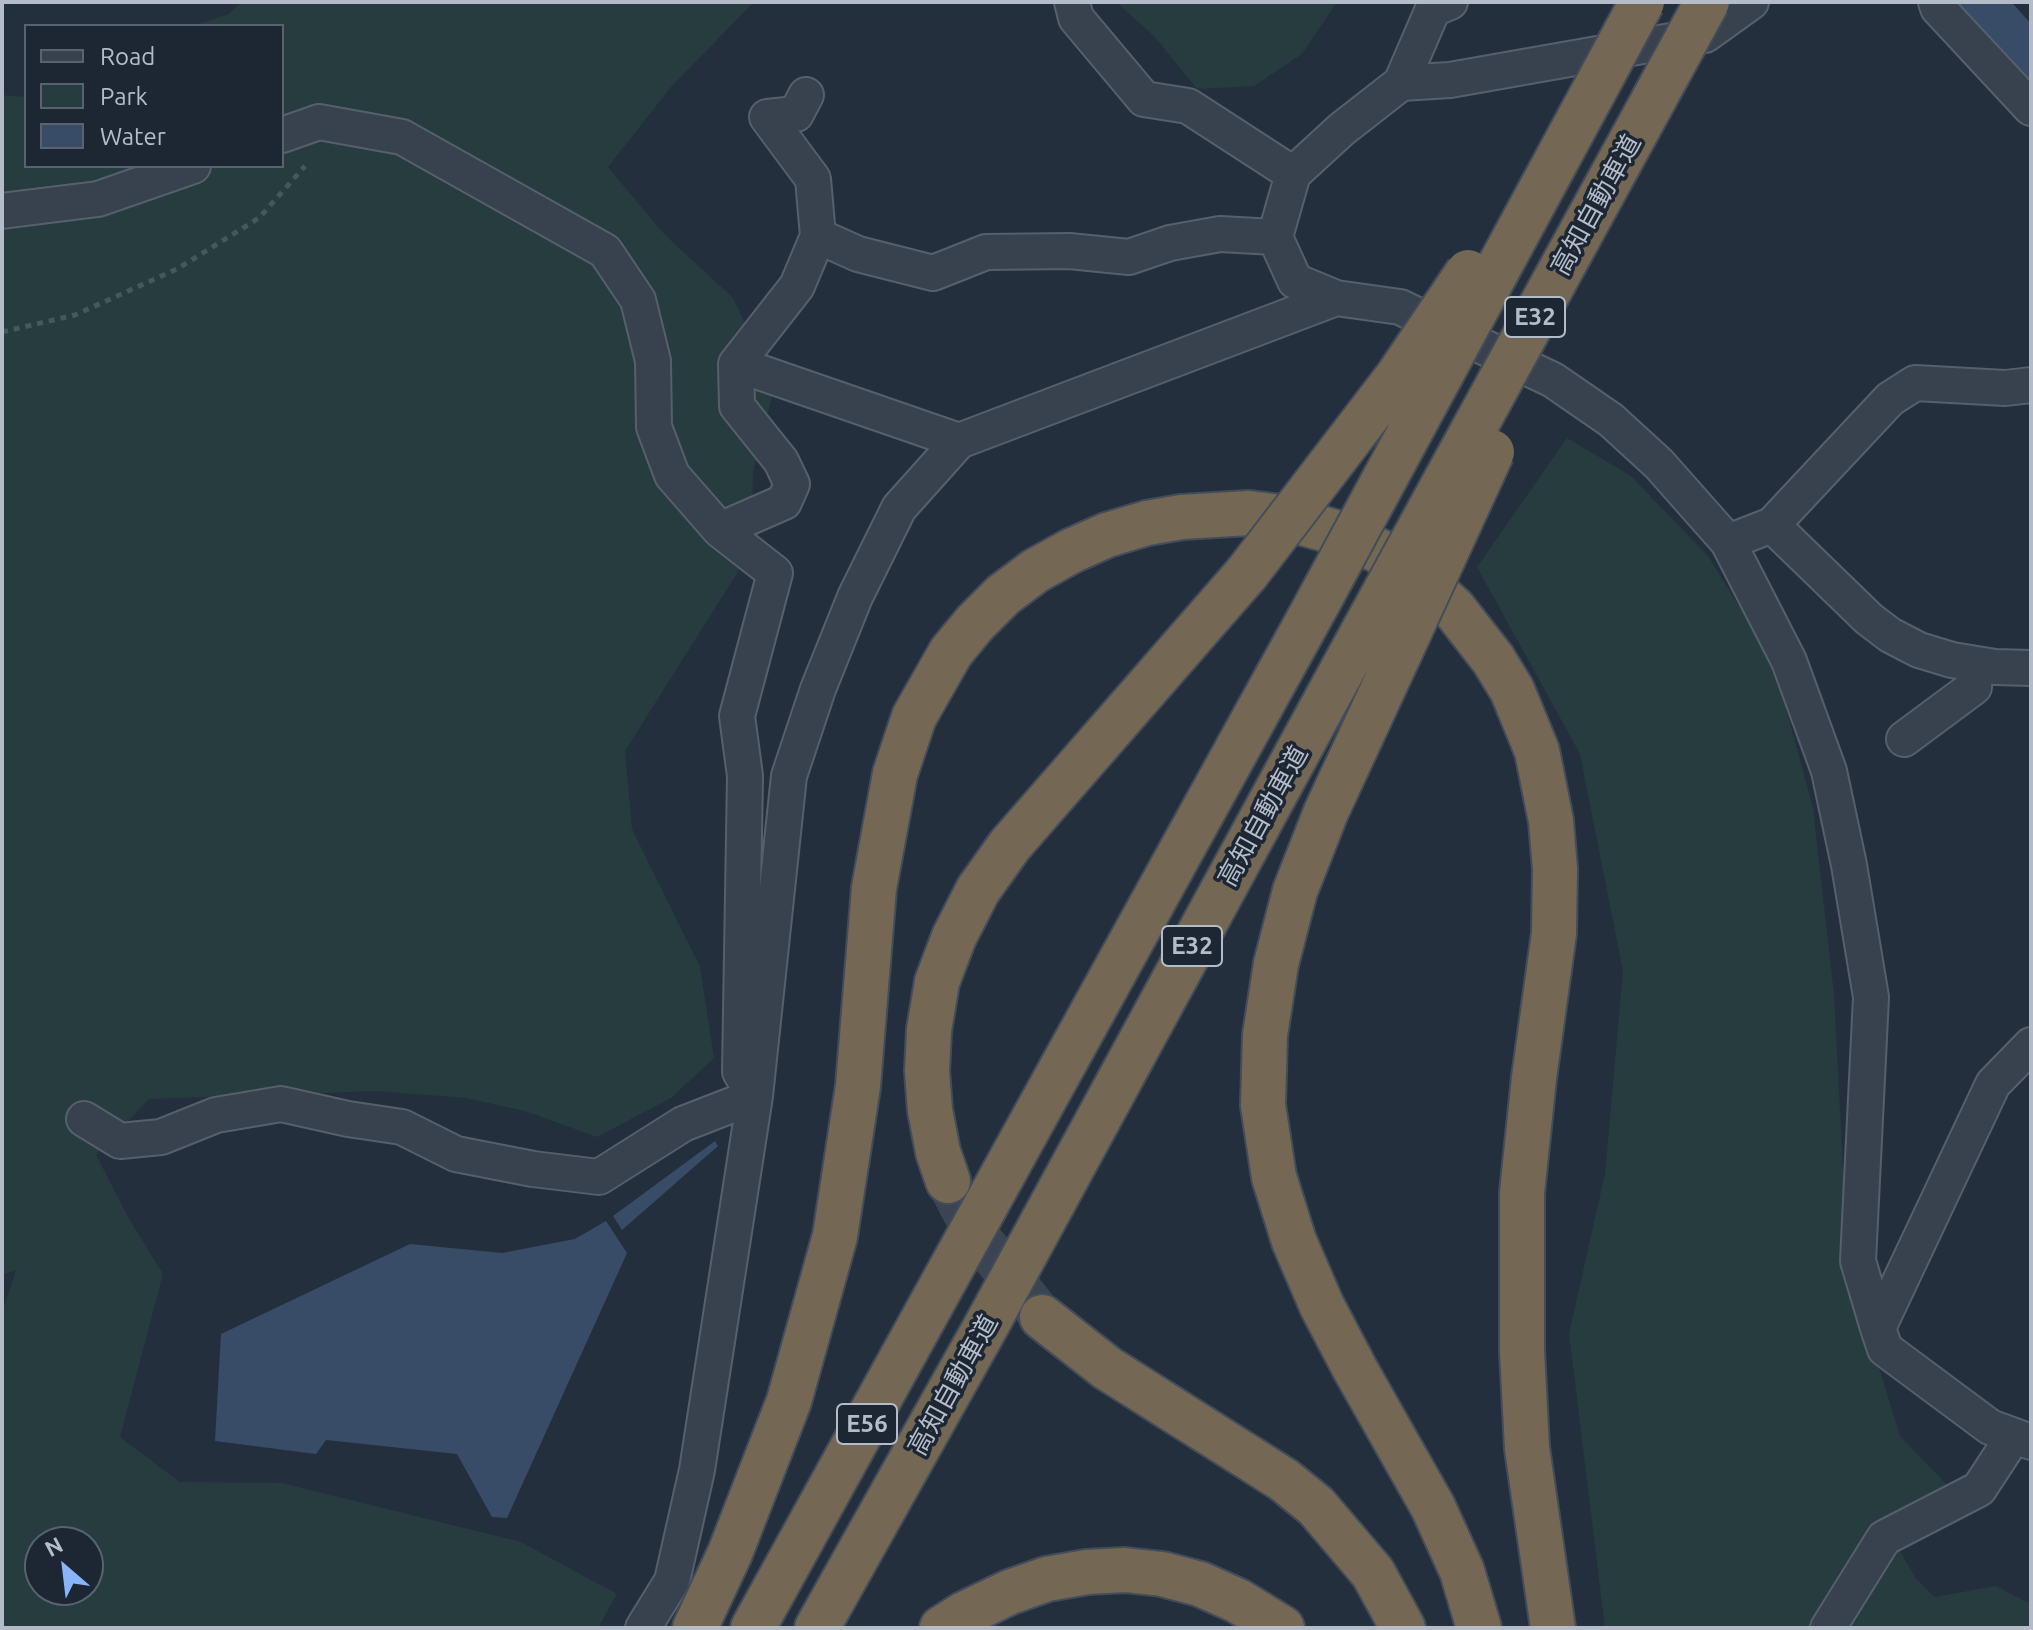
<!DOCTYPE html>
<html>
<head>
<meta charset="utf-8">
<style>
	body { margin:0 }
	#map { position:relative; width:2033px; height:1630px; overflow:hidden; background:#242f3e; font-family:Ubuntu,sans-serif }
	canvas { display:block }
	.frame { position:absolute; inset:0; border:4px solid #b4bcc9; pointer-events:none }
	.legend { position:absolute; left:24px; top:24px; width:260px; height:144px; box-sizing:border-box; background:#1d2633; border:2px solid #59626f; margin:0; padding:10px 14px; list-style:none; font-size:24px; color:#b4bcc9 }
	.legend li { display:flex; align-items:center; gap:16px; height:40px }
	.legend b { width:40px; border:2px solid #59626f }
	.north { position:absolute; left:24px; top:1526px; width:80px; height:80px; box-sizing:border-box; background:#1d2633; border:2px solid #59626f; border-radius:50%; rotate:332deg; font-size:22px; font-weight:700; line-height:32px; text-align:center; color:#b4bcc9 }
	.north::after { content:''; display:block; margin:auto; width:28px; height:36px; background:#8ab4f8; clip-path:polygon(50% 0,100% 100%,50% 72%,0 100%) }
</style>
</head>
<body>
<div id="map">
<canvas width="2033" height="1630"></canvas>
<div class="frame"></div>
<ul class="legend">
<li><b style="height:10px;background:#38414e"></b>Road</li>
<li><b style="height:22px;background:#263c3f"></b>Park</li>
<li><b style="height:22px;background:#394c67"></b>Water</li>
</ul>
<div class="north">N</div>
</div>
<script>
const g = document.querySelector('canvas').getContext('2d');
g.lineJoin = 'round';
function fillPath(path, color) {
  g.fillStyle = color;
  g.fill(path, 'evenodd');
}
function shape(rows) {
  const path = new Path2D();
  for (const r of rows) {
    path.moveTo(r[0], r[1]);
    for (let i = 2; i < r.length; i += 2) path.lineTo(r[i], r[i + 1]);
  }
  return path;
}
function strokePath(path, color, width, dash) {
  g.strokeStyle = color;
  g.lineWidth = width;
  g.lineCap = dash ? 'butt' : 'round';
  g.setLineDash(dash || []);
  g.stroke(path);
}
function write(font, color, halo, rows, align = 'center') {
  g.font = font + ' Ubuntu,"Noto Sans JP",sans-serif';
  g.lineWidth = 7;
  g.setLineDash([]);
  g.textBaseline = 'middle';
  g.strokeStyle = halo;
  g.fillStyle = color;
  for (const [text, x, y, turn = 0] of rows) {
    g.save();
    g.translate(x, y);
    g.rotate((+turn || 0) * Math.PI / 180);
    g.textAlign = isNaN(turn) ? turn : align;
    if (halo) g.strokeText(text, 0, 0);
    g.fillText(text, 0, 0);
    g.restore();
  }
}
const green = shape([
	[241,2,754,2,671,87,608,167,665,235,733,298,775,385,753,472,751,551,625,751,632,829,700,967,714,1058,671,1098,597,1137,525,1111,466,1098,377,1091,149,1099,96,1155,128,1217,163,1274,120,1437,180,1482,282,1483,521,1542,617,1594,598,1628,2,1628,2,1313,16,1270,2,1275,2,95,26,97,26,166,282,166,282,26,193,26,229,14],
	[40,1542,88,1542,88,1590,40,1590],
	[1116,2,1337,2,1302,54,1254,86,1197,89,1155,37],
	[1567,438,1631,476,1708,556,1773,661,1813,808,1834,994,1848,1266,1900,1436,1951,1489,1882,1521,1917,1580,1935,1597,1996,1586,2031,1604,2031,1628,1605,1628,1569,1333,1605,1174,1623,971,1580,754,1477,567]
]);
const water = shape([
	[715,1141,718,1146,622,1230,613,1216],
	[606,1221,627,1253,507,1518,492,1517,457,1454,326,1440,316,1454,215,1441,221,1334,410,1244,502,1253,575,1239]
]);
const river = shape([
	[1967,2,2031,73]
]);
const motorwayTunnel = shape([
	[948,1181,975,1233,1042,1317]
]);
const path = shape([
	[2,332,75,315,177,269,259,218,305,166]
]);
const minor = shape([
	[1072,2,1076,18,1144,99,1188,106,1293,174],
	[1751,2,1705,35,1450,80,1401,83,1342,129,1293,174,1275,237,1295,281,1336,298,1400,307,1553,380,1611,420,1659,464,1728,542,1789,661,1829,771,1849,865,1871,997,1858,1261,1878,1328],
	[1936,2,1938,8,2031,108],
	[1401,83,1433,9,1450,2],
	[282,135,319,122,402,137,605,251,638,300,653,361,654,427,672,475,720,530,784,502,792,484,781,461,737,406,736,364,959,441],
	[2,211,98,199,193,166],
	[818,236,858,254,933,273,986,252,1069,251,1129,257,1170,243,1220,234,1275,237],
	[736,364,797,286,818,236,813,179,767,117,796,114,806,95],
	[1772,525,1890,399,1915,383,2005,388,2031,385],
	[1728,542,1772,525,1869,619,1890,635,1919,650,1952,660,1995,667,2031,668],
	[1904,739,1974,687,1975,664],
	[2031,1045,1993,1084,1878,1328,1885,1349,1990,1427,2031,1442],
	[84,1119,120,1141,161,1137,216,1115,281,1104,348,1119,402,1127,456,1154,533,1169,599,1177,683,1124,755,1096,740,1072,745,776,737,716,775,573,720,530],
	[643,1628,672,1581,697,1470,755,1096,789,776,818,689,855,597,899,508,959,441,1336,298],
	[1828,1628,1884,1538,1979,1489,2013,1437]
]);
const motorway = shape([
	[1401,650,1326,812,1295,891,1276,964,1265,1035,1263,1105,1274,1177,1294,1241,1322,1306,1355,1369,1433,1507,1462,1571,1479,1628],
	[948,1181,938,1152,930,1110,927,1071,929,1030,937,982,954,937,978,890,1010,845,1247,573],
	[1042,1317,1107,1368,1284,1480,1316,1506,1373,1573,1403,1628],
	[695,1628,730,1553,789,1401,835,1236,858,1086,874,888,895,774,914,717,951,652,975,623,1003,595,1035,571,1071,551,1107,535,1147,523,1182,517,1249,513,1281,517,1342,534,1394,558,1420,578,1454,609,1493,659,1512,690,1537,751,1551,821,1555,869,1554,933,1534,1078,1522,1193,1522,1351,1527,1448,1553,1628],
	[753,1628,1316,606],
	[817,1628,985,1328,1363,632],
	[942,1628,964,1614,1010,1592,1047,1579,1087,1572,1125,1570,1162,1574,1200,1584,1238,1601,1282,1628]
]);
const motorwayBridge = shape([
	[1247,573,1398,376,1468,272],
	[1316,606,1642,2],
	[1363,632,1707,2],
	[1401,650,1492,452]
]);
const shields = [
	[1535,317,60],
	[1192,946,60],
	[867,1424,60]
];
const shieldNames = [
	["E32",1535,317],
	["E32",1192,946],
	["E56",867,1424]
];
const streetNames = [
	["高知自動車道",1596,205,-61],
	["高知自動車道",1263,816,-61],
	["高知自動車道",953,1385,-61]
];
fillPath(green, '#263c3f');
fillPath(water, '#394c67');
strokePath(river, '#394c67', 66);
strokePath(motorwayTunnel, '#3a4453', 44, [44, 22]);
strokePath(minor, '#565f6c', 38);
strokePath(motorway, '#434c59', 48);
strokePath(path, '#44595c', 5, [6, 6]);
strokePath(minor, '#38414e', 34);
strokePath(motorway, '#746855', 44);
strokePath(motorwayBridge, '#434c59', 48, []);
strokePath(motorwayBridge, '#746855', 44);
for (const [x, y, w] of shields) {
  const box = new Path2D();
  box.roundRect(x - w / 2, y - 20, w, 40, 6);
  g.fillStyle = '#1d2633';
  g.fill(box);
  strokePath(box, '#b4bcc9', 2);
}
write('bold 24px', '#b4bcc9', null, shieldNames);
write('26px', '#b4bcc9', '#1d2633', streetNames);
</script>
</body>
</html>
